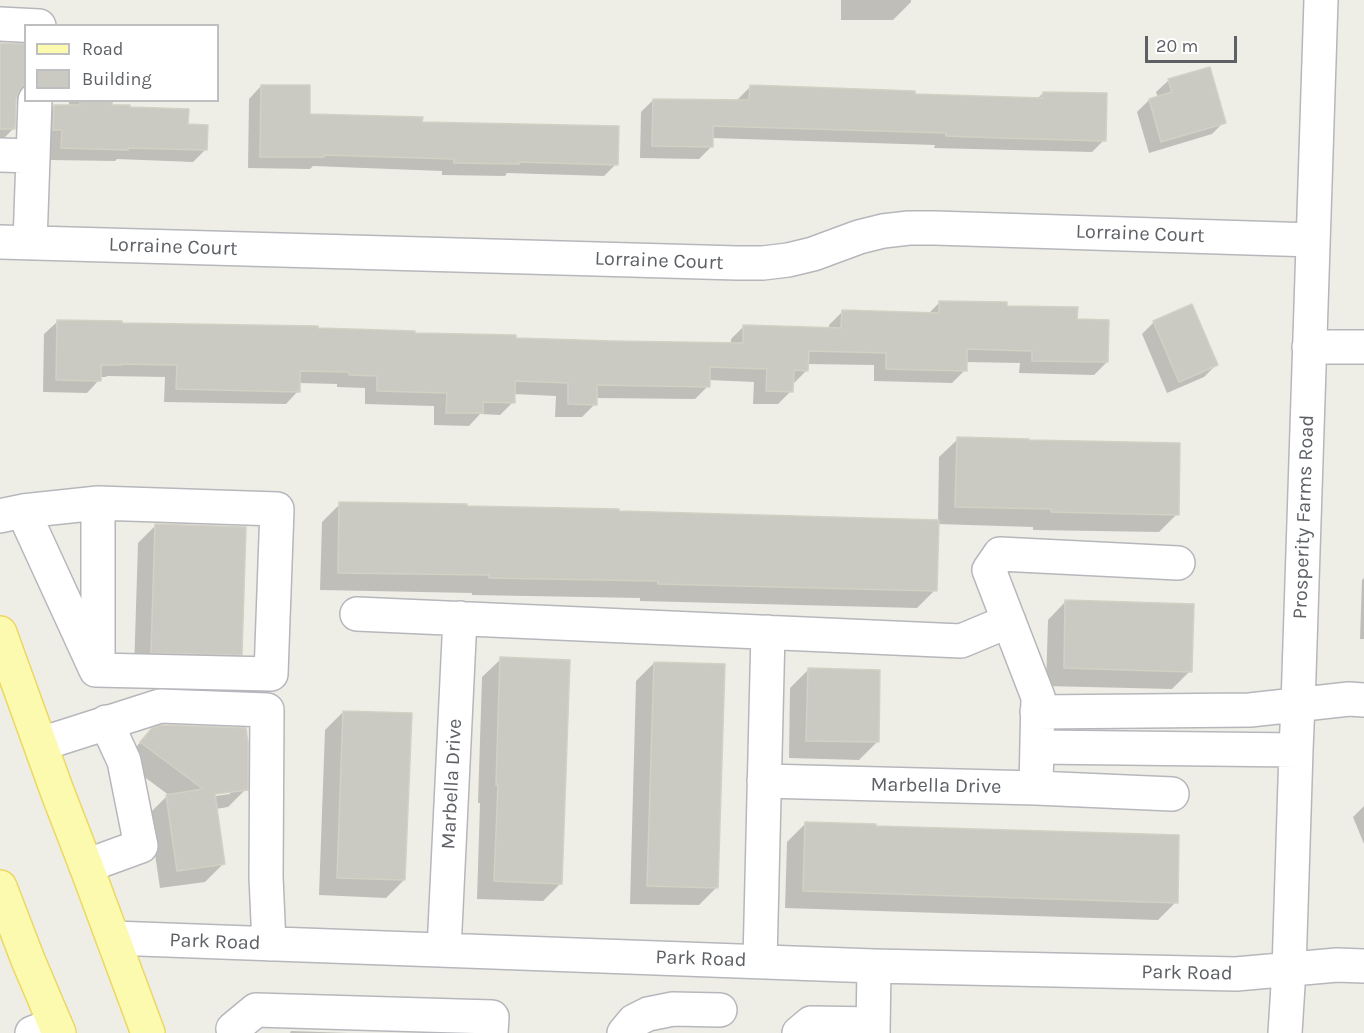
<!DOCTYPE html>
<html>
<head>
<meta charset="utf-8">
<style>
	body { margin:0 }
	#map { position:relative; width:1364px; height:1033px; overflow:hidden; background:#efeee6; font-family:Karla,sans-serif }
	canvas { display:block }
	.legend { position:absolute; left:24px; top:24px; width:195px; height:78px; box-sizing:border-box; background:#fff; border:2px solid #bebfc1; margin:0; padding:8px 10px; list-style:none; font-size:18px; color:#5d6065 }
	.legend li { display:flex; align-items:center; gap:12px; height:30px }
	.legend b { width:30px; border:2px solid #bebfc1 }
	.scale { position:absolute; left:1145px; top:36px; width:92px; height:27px; box-sizing:border-box; border:3px solid #5d6065; border-top:0; padding-left:8px; font-size:18px; line-height:21px; white-space:nowrap; color:#5d6065; -webkit-text-stroke:4px #fff; paint-order:stroke }
</style>
</head>
<body>
<div id="map">
<canvas width="1364" height="1033"></canvas>
<ul class="legend">
<li><b style="height:8px;background:#fbfaaf"></b>Road</li>
<li><b style="height:16px;background:#cac9c2"></b>Building</li>
</ul>
<div class="scale">20 m</div>
</div>
<script>
const g = document.querySelector('canvas').getContext('2d');
g.lineJoin = 'round';
function fillPath(path, color) {
  g.fillStyle = color;
  g.fill(path, 'evenodd');
}
function shape(rows) {
  const path = new Path2D();
  for (const r of rows) {
    path.moveTo(r[0], r[1]);
    for (let i = 2; i < r.length; i += 2) path.lineTo(r[i], r[i + 1]);
  }
  return path;
}
function strokePath(path, color, width, dash) {
  g.strokeStyle = color;
  g.lineWidth = width;
  g.lineCap = dash ? 'butt' : 'round';
  g.setLineDash(dash || []);
  g.stroke(path);
}
function write(font, color, halo, rows, align = 'center') {
  g.font = font + ' Karla,sans-serif';
  g.lineWidth = 4.5;
  g.setLineDash([]);
  g.textBaseline = 'middle';
  g.strokeStyle = halo;
  g.fillStyle = color;
  for (const [text, x, y, turn = 0] of rows) {
    g.save();
    g.translate(x, y);
    g.rotate((+turn || 0) * Math.PI / 180);
    g.textAlign = isNaN(turn) ? turn : align;
    if (halo) g.strokeText(text, 0, 0);
    g.fillText(text, 0, 0);
    g.restore();
  }
}
const shadow = shape([
	[841,0,911,0,911,2,893,20,841,20],
	[0,44,17,91,15,98,14,128,0,142],
	[1169,80,1224,122,1212,134,1149,153,1137,112,1149,100,1158,98,1156,92],
	[261,86,309,115,421,123,616,164,604,176,507,173,505,176,442,175,442,171,313,166,310,169,248,168,249,99],
	[750,87,914,95,1037,99,1043,93,1104,140,1092,152,934,148,935,145,711,138,711,147,699,159,640,158,641,112,653,100,738,102,738,99],
	[69,100,111,100,110,106,205,150,193,162,117,159,115,161,50,160,50,142,42,118,54,106,69,107],
	[940,302,1005,307,1076,320,1107,362,1094,375,1019,373,1020,363,965,362,965,370,952,383,874,381,874,365,807,364,807,370,794,383,792,383,791,391,778,404,753,404,754,382,709,380,708,386,695,399,596,398,595,404,582,417,555,417,556,396,513,394,513,402,500,415,480,414,469,426,434,425,434,406,365,404,365,388,337,387,337,384,299,383,298,391,286,404,164,402,165,377,107,376,106,377,100,377,99,380,87,393,43,392,44,334,57,322,316,330,514,339,731,345,731,339,744,326,829,329,829,325,842,312,928,314],
	[1154,322,1216,365,1204,377,1167,393,1142,334],
	[958,439,1177,514,1159,532,1033,530,1033,527,937,524,935,590,917,608,640,601,640,598,472,595,472,593,320,590,322,522,340,504,938,522,939,457],
	[156,525,240,654,222,672,134,670,138,543],
	[1364,578,1364,639,1360,639,1362,580],
	[1066,601,1190,671,1172,689,1046,686,1048,620],
	[501,659,561,883,543,901,477,899,480,803,478,803,482,677],
	[654,663,717,887,699,905,630,904,636,681],
	[808,670,877,742,859,760,789,758,790,688],
	[343,712,404,880,386,898,319,895,325,730],
	[152,730,246,789,228,807,216,809,223,864,205,882,160,888,149,814,167,796,170,796,123,761],
	[230,791,230,794,208,797,208,794],
	[1364,806,1364,844,1353,817],
	[805,824,875,828,1176,902,1158,920,785,908,787,842],
	[291,1031,349,1033,290,1033]
]);
const building = shape([
	[0,43,26,44,26,84,19,91,16,99,15,129,0,129,0,43],
	[1210,67,1226,123,1161,142,1149,99,1172,92,1168,79,1210,67],
	[261,85,310,85,310,114,423,117,422,122,619,126,618,165,519,162,519,164,454,163,454,159,324,155,324,157,260,157,261,85],
	[750,85,915,91,915,94,1042,98,1043,92,1107,93,1106,141,1001,138,946,136,946,133,713,126,713,147,652,146,653,99,749,100,750,85],
	[80,100,112,100,112,105,130,105,130,107,189,109,188,124,208,125,207,150,128,148,128,150,61,148,62,130,53,130,54,105,80,105,80,100],
	[939,301,1007,302,1007,306,1078,307,1077,319,1109,320,1108,362,1032,361,1032,351,967,349,967,371,886,369,886,353,809,351,808,371,794,370,793,392,766,391,767,369,710,367,710,387,597,385,597,405,568,404,568,383,515,381,515,403,483,402,483,413,446,413,447,393,377,391,377,376,349,375,349,372,300,371,300,392,176,389,177,365,121,364,121,365,101,365,101,381,56,380,57,320,122,321,122,323,318,326,318,328,415,331,415,333,516,335,516,338,612,341,743,343,743,325,841,328,842,310,939,313,939,301],
	[1192,304,1218,365,1179,382,1153,321,1192,304],
	[957,437,1029,439,1029,440,1180,443,1179,515,1051,512,1051,509,955,507,957,437],
	[339,502,467,504,467,506,619,509,619,511,939,520,937,591,658,584,658,581,489,578,489,575,338,573,339,502],
	[155,524,246,527,242,655,151,653,155,524],
	[1065,600,1194,604,1192,672,1064,668,1065,600],
	[500,657,570,660,562,884,494,881,498,785,496,785,500,657],
	[654,662,725,664,718,888,647,886,654,662],
	[808,668,880,670,879,742,806,741,808,668],
	[343,711,412,713,405,880,337,878,343,711],
	[162,725,246,728,248,743,248,790,215,794,225,864,177,871,166,795,203,789,140,742,152,728,162,725],
	[805,822,876,824,876,826,1179,835,1178,903,803,891,805,822]
]);
const minor = shape([
	[0,24,39,26],
	[0,155,32,156],
	[0,242,737,263,763,263,788,260,813,254,859,237,883,231,909,228,935,228,1313,240],
	[30,243,35,100],
	[1309,347,1364,347],
	[98,503,98,663],
	[0,516,23,511,98,503,277,509,271,674,96,670,23,511],
	[357,614,961,641,1009,621],
	[1037,712,1250,710,1349,699,1364,700],
	[41,744,160,706,267,710,266,877,269,944],
	[1037,747,1296,750],
	[764,781,1036,788,1172,794],
	[1036,788,1038,697,989,570,1000,554,1178,563],
	[86,866,141,846,124,761,106,722],
	[113,938,874,966,1236,974,1337,965,1364,966],
	[444,950,460,618],
	[760,961,768,632],
	[32,1033,55,1024],
	[234,1033,233,1029,256,1010,492,1017,491,1033],
	[624,1033,634,1021,648,1014,673,1009,720,1010],
	[799,1033,811,1023,873,1024],
	[873,1033,874,966],
	[1285,1033,1289,970,1296,750,1298,705,1321,0]
]);
const major = shape([
	[0,633,57,791,86,866,148,1033],
	[0,887,28,960,59,1033]
]);
const streetNames = [
	["Lorraine Court",1140,234,2],
	["Lorraine Court",173,247,2],
	["Lorraine Court",659,261,2],
	["Prosperity Farms Road",1304,517,-88],
	["Marbella Drive",452,784,-87],
	["Marbella Drive",936,786,1],
	["Park Road",215,942,2],
	["Park Road",701,959,2],
	["Park Road",1187,973,1]
];
fillPath(shadow, '#0003');
fillPath(building, '#cac9c2');
strokePath(building, '#d3d1c4', 1.5);
strokePath(minor, '#b6b7bc', 36);
strokePath(major, '#ebd863', 36);
strokePath(minor, '#fff', 33);
strokePath(major, '#fbfaaf', 33);
write('20px', '#5d6065', '#fff', streetNames);
</script>
</body>
</html>
